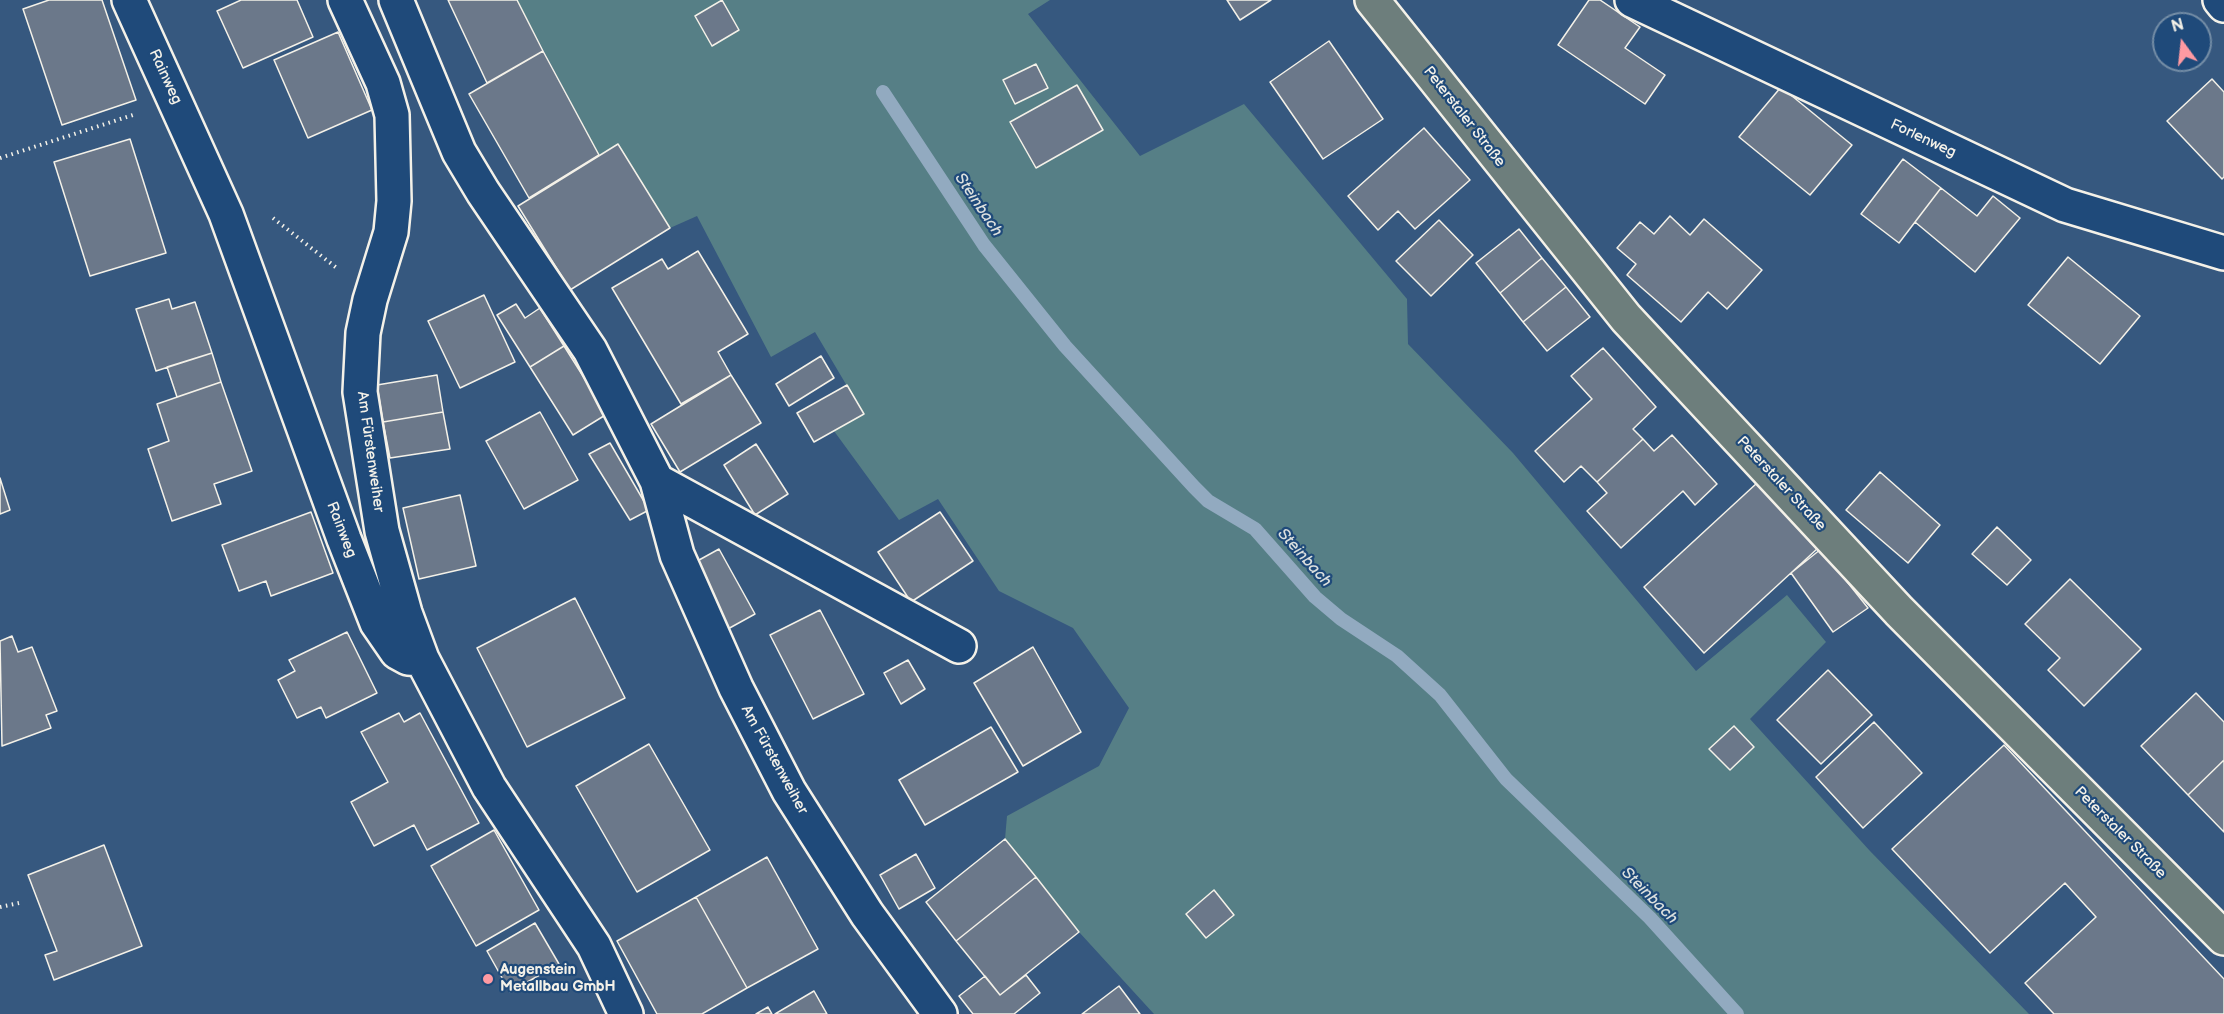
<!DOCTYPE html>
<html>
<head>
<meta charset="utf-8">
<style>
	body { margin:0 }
	#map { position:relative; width:2224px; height:1014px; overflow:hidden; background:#36587f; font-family:"Balsamiq Sans",sans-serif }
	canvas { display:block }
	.north { position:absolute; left:2152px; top:12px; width:60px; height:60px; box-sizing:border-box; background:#1f4a7a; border:2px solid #748da6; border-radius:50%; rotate:345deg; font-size:16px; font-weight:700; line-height:24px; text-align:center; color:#f4f1e8 }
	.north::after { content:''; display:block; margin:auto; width:21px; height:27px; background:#ff9aa2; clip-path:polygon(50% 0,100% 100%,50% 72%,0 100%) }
</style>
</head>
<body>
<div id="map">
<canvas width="2224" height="1014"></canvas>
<div class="north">N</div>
</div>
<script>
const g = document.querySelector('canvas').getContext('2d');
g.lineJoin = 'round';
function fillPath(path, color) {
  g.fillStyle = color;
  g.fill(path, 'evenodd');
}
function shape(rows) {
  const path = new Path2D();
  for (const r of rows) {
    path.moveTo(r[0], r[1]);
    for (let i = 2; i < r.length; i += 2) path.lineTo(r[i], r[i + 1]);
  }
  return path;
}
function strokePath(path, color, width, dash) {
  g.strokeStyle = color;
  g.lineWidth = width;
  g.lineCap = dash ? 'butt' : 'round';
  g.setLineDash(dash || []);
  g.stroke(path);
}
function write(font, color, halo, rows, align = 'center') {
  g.font = font + ' "Balsamiq Sans",sans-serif';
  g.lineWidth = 4.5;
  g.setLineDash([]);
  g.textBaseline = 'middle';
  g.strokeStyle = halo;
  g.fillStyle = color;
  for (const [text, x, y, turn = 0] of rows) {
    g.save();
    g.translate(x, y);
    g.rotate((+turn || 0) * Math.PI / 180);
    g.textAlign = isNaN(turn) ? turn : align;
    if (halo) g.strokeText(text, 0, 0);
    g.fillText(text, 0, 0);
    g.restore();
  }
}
const green = shape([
	[517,0,1050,0,1028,14,1140,156,1244,104,1407,299,1408,344,1513,453,1696,671,1787,595,1826,642,1750,719,1870,851,2029,1014,1154,1014,1079,932,1005,839,1007,816,1099,766,1129,708,1073,628,999,591,938,499,899,520,834,431,863,413,815,332,771,357,697,216,670,228,617,145,599,155]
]);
const stream = shape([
	[883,92,984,245,1065,346,1194,487,1208,501,1255,529,1315,597,1341,619,1397,656,1440,695,1506,779,1650,918,1737,1014]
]);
const building = shape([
	[49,0,102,0,136,100,62,125,23,9,49,0],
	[241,0,297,0,313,37,243,68,217,11,241,0],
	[448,0,517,0,543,51,487,83,448,0],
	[722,0,739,30,712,46,695,16,722,0],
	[1227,0,1271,0,1240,20,1227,0],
	[1589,0,1600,0,1640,27,1625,48,1665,75,1645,104,1558,45,1589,0],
	[338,32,372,110,308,138,274,60,338,32],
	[1329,41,1383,119,1323,159,1270,82,1329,41],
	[543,51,599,155,529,198,469,94,543,51],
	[1036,64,1048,88,1015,104,1003,80,1036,64],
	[2212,79,2224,92,2224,177,2222,179,2167,121,2212,79],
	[1077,85,1103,130,1036,168,1010,122,1077,85],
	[1781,87,1852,145,1810,195,1739,137,1781,87],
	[1424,128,1470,180,1415,229,1398,211,1378,230,1348,196,1424,128],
	[130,139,166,253,90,276,54,162,130,139],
	[618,144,670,228,570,290,518,206,618,144],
	[1903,159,1941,188,1899,243,1861,214,1903,159],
	[1941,188,1977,216,1993,196,2020,218,1975,272,1915,222,1941,188],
	[1670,216,1690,235,1704,219,1762,270,1727,309,1708,292,1681,322,1627,275,1636,264,1617,248,1640,222,1654,234,1670,216],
	[1439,220,1473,255,1431,296,1396,261,1439,220],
	[1519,229,1542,258,1500,293,1476,263,1519,229],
	[698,251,748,334,718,352,731,375,681,404,612,288,662,259,668,269,698,251],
	[2068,257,2140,316,2100,364,2028,305,2068,257],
	[1542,258,1566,287,1523,322,1500,293,1542,258],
	[1566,287,1590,317,1547,351,1523,322,1566,287],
	[484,295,515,362,460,388,428,321,484,295],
	[169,299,172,309,195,302,212,353,156,371,136,309,169,299],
	[516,304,525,318,540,308,564,346,530,367,497,315,516,304],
	[564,346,607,414,573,435,530,367,564,346],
	[1603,348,1656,407,1633,429,1643,439,1597,482,1581,466,1564,482,1535,451,1592,399,1571,376,1603,348],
	[212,353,221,382,177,397,167,367,212,353],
	[821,356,834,378,789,406,776,384,821,356],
	[437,375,443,412,383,422,377,385,437,375],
	[731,375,761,423,680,472,651,424,731,375],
	[221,382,252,471,214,484,221,504,172,521,148,449,169,441,157,404,221,382],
	[847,385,864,414,814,442,797,413,847,385],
	[443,412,450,449,390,458,383,422,443,412],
	[540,412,578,480,524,509,486,441,540,412],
	[1672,435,1717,484,1695,505,1683,491,1621,548,1587,511,1607,493,1597,482,1643,439,1654,451,1672,435],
	[610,443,649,510,630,520,589,454,610,443],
	[756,444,788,494,755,515,724,465,756,444],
	[1880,472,1940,525,1908,563,1846,510,1880,472],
	[0,478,10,510,0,514,0,478],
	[1757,483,1817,549,1704,653,1644,587,1757,483],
	[460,495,476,566,419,579,403,508,460,495],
	[311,512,333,573,271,596,266,581,239,591,222,545,311,512],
	[940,512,973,561,911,602,878,552,940,512],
	[1997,527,2031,560,2007,585,1972,554,1997,527],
	[719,549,755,614,726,630,690,565,719,549],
	[1821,549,1868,608,1833,632,1791,573,1821,549],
	[2070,579,2141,649,2084,706,2048,670,2060,658,2025,624,2070,579],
	[575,598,625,698,527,747,477,648,575,598],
	[820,610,864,694,813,719,770,635,820,610],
	[347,632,377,693,326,718,321,707,297,718,278,680,295,671,289,660,347,632],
	[12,636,18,652,32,647,57,711,46,715,51,728,2,746,0,641,12,636],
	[1033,647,1081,732,1023,766,974,683,1033,647],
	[908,660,925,689,901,704,884,673,908,660],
	[1828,670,1872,715,1821,764,1777,720,1828,670],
	[2196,693,2224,722,2224,760,2188,795,2141,746,2196,693],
	[399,713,404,722,420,713,479,823,427,850,414,825,374,846,351,802,388,782,361,732,399,713],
	[1874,722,1922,773,1863,828,1816,777,1874,722],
	[1734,726,1754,747,1730,770,1709,749,1734,726],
	[991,727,1018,772,925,825,899,780,991,727],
	[649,744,710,850,637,892,576,786,649,744],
	[2004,745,2224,979,2224,1014,2054,1014,2025,983,2096,917,2065,883,1990,953,1892,849,2004,745],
	[2224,760,2224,832,2188,795,2224,760],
	[494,830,539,910,476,946,431,866,494,830],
	[1005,839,1036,877,956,941,926,902,1005,839],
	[104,845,142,946,54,980,45,955,57,951,28,875,104,845],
	[916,854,935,888,899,909,880,875,916,854],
	[767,857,818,949,747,988,696,897,767,857],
	[1036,877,1079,932,1000,995,956,941,1036,877],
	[1214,890,1234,915,1206,938,1186,914,1214,890],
	[696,897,747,988,702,1014,657,1014,617,941,696,897],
	[535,923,559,964,510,992,487,951,535,923],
	[1026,975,1040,993,1014,1014,973,1014,959,996,985,976,1000,995,1026,975],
	[1119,986,1140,1014,1082,1014,1119,986],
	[814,991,827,1014,775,1014,814,991],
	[768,1007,772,1014,756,1014,768,1007]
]);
const path = shape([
	[0,158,136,114],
	[273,218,338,269],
	[0,907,19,903]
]);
const minor = shape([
	[129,0,226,214,344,539,377,623,397,652,408,658,422,659,489,787,594,946,626,1014],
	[345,0,383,83,392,115,394,201,391,232,370,300,363,333,360,392,382,531,405,613,422,659],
	[396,0,459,152,483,192,590,350,657,481,677,555,736,688,789,791,867,914,940,1014],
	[1632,0,2065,205,2224,253],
	[2220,0,2224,5],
	[657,481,959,646]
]);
const major = shape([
	[1372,0,1626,318,1899,611,2224,938]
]);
const markers = [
	[488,979,6,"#ff9aa2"]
];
const streetNames = [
	["Rainweg",165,77,65],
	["Peterstaler Straße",1464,117,52],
	["Forlenweg",1923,139,25],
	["Am Fürstenweiher",370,452,82],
	["Peterstaler Straße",1781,484,47],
	["Rainweg",341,530,69],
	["Am Fürstenweiher",774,760,61],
	["Peterstaler Straße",2120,833,45]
];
const poiNames = [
	["Augenstein",500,970],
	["Metallbau GmbH",500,987]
];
const waterNames = [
	["Steinbach",978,205,56],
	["Steinbach",1304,558,48],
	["Steinbach",1649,896,45]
];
fillPath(green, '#567f86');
strokePath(stream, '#92aac0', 14);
fillPath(building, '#6b788a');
strokePath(building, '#f4f1e8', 1.5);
strokePath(minor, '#f4f1e8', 38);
strokePath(major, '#f4f1e8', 38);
strokePath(path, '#f4f1e8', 4, [1.5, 4.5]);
strokePath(minor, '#1f4a7a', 33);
strokePath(major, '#6d7e7c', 33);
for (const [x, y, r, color] of markers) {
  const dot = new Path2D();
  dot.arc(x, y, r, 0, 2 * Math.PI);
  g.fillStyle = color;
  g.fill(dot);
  strokePath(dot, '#1f4a7a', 2);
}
write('15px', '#f4f1e8', '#1f4a7a', streetNames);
write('bold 15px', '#f4f1e8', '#1f4a7a', poiNames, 'left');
write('italic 16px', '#dbdfde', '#1f4a7a', waterNames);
</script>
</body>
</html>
